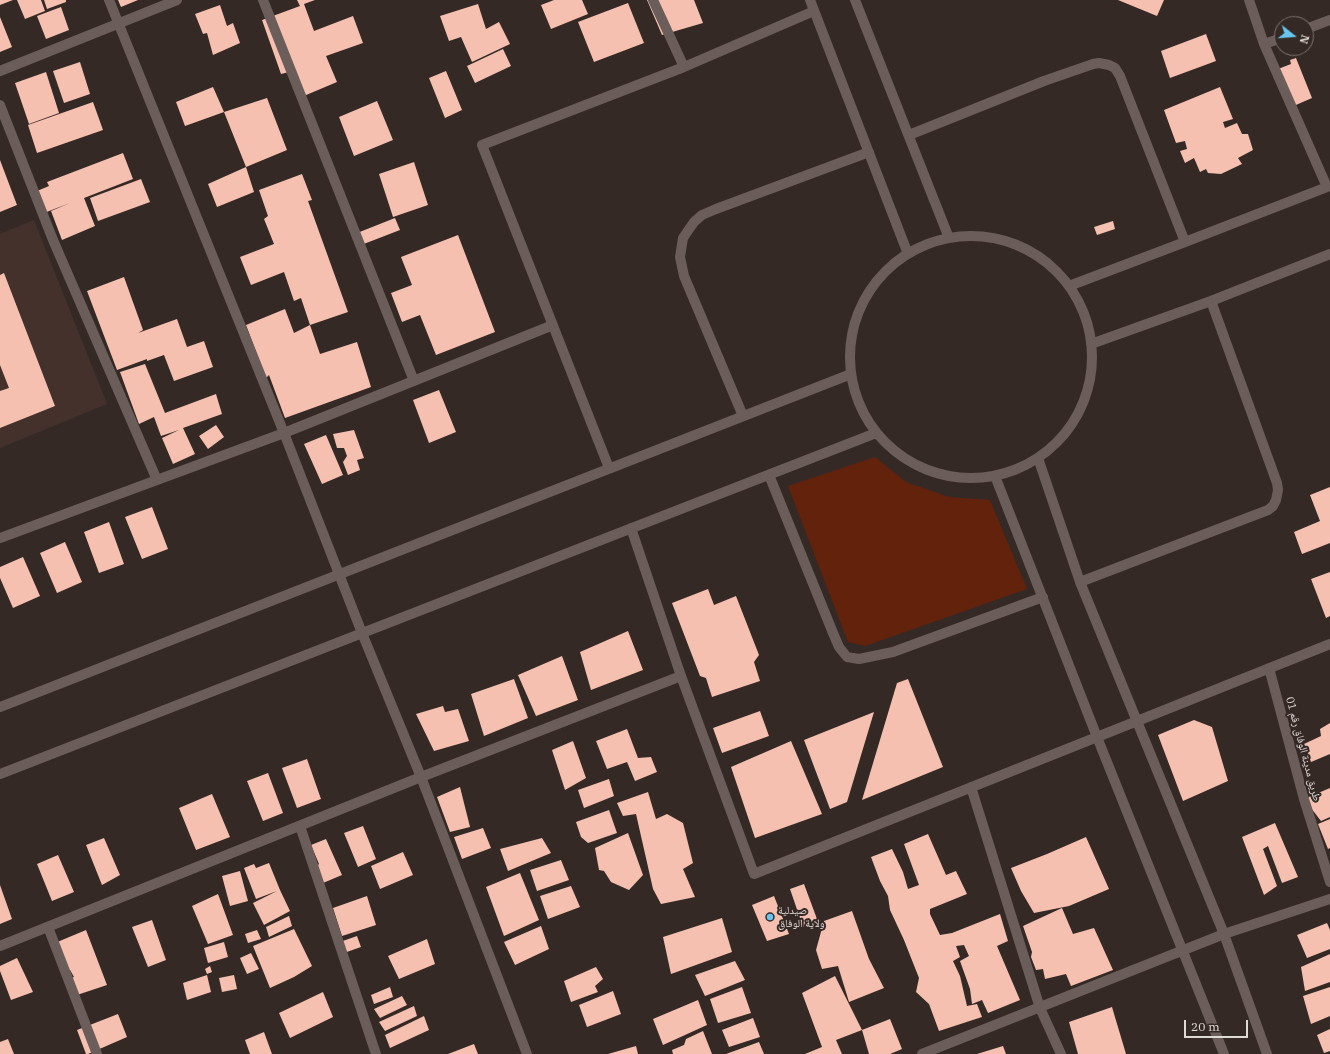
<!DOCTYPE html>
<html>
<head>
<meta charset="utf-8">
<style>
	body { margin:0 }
	#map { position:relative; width:1330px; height:1054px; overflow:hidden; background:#352926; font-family:"IBM Plex Serif",serif }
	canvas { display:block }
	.north { position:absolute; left:1274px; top:16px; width:40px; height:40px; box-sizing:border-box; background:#352926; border:1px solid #7a6f6c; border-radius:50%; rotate:107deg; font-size:11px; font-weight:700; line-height:16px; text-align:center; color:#e1d9d6 }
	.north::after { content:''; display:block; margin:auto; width:14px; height:18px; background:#68c4f0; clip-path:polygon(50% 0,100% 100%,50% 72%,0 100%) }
	.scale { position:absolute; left:1184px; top:1020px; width:64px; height:18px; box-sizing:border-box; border:2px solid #e1d9d6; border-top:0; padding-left:5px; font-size:12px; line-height:14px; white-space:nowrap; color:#e1d9d6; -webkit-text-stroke:3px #352926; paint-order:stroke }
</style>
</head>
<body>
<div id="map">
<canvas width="1330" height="1054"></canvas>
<div class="north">N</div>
<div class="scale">20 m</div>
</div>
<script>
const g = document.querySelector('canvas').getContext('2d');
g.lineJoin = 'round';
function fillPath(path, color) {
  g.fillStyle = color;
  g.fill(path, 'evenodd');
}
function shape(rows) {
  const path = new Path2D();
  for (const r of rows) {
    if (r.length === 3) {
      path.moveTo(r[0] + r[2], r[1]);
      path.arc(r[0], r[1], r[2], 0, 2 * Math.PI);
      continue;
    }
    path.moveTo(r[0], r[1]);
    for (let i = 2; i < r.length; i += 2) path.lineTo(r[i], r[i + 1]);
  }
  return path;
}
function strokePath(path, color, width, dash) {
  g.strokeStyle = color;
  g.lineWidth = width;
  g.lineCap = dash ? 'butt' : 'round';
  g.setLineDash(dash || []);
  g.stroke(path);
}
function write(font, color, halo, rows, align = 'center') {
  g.font = font + ' "IBM Plex Serif","Noto Naskh Arabic",serif';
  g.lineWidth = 4;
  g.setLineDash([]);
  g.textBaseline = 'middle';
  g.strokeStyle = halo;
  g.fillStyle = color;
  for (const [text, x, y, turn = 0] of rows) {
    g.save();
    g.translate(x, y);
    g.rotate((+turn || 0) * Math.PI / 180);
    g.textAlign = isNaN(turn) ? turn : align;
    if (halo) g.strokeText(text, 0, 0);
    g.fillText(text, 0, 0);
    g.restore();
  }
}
const built = shape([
	[34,220,107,404,0,448,0,234]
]);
const green = shape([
	[875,457,906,482,949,497,990,500,1027,589,865,646,848,642,788,486]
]);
const building = shape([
	[0,0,13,0,0,5],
	[17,0,41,0,45,11,25,19],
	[44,0,66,0,66,2,47,9],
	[118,0,138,0,121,7],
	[297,0,315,0,304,4,314,31,353,16,363,43,326,56,337,82,299,98,289,72,281,74,262,20,300,6],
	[554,0,582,0,588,14,551,29,541,5],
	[647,0,694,0,703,23,662,35],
	[1118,0,1164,0,1157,16],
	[628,3,644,43,594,62,578,22],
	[478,4,486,29,499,22,510,44,472,62,461,37,449,41,440,16],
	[220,5,227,26,233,23,240,43,213,55,207,33,203,34,195,14],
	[61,7,69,30,46,39,37,16],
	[0,17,12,47,0,52],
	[1206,34,1216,61,1170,78,1161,51],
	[503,49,511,66,475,83,467,66],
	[1296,58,1312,98,1289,108,1278,69,1291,64,1290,60],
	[80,62,90,94,64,103,53,71],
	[446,71,462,110,445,118,429,78],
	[46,72,59,113,29,124,15,83],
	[213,87,224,112,185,126,176,102],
	[1220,87,1233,119,1223,122,1225,128,1237,123,1242,134,1248,134,1253,150,1238,158,1242,164,1221,174,1208,173,1206,169,1200,172,1194,158,1185,163,1180,151,1187,149,1185,141,1176,143,1164,110],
	[267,98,287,150,246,167,224,112],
	[377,101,393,140,354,156,339,117],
	[93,102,103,130,37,153,28,125],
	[123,153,133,179,84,198,95,226,62,240,51,211,70,203,44,213,37,191,49,186,47,182],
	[0,160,17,205,0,212],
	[414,162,428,205,393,217,379,174],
	[246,167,254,192,217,207,208,184],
	[302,174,312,200,308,201,348,312,310,325,301,298,294,301,284,272,251,285,240,257,274,244,264,219,268,216,259,190],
	[141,179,150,202,98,221,90,198],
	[395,218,400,230,356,247,352,235],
	[1113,221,1115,229,1097,235,1094,227],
	[458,235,495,332,436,355,420,315,402,322,391,293,412,285,401,257],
	[4,273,55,406,0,428,0,391,9,388,0,365,0,275],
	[124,277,143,330,138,333,177,319,187,347,204,341,213,367,174,381,164,355,147,361,147,359,117,370,87,291],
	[285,309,294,333,310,325,320,354,357,342,371,387,285,418,269,375,266,378,246,325],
	[145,364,165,413,216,394,222,414,183,428,195,454,173,464,162,438,179,430,161,436,154,417,139,424,120,372],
	[439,390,456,432,429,443,413,400],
	[216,425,224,437,208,449,199,436],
	[354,430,364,458,357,460,360,470,348,475,343,462,347,456,344,448,337,448,333,434],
	[326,435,343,475,322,484,304,444],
	[1330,487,1330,543,1302,554,1294,532,1320,521,1310,495],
	[152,507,168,549,142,559,125,517],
	[109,522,124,564,99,573,84,532],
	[65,542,82,582,57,593,40,553],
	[23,557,40,596,13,608,0,578,0,567],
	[1330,572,1330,616,1326,618,1311,579],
	[708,589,714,605,736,596,759,655,754,662,760,681,712,697,706,678,700,676,672,603],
	[628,631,643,670,591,690,580,652],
	[562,656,578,700,536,716,518,675],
	[514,679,528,718,484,736,471,694],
	[908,679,943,767,862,800,897,683],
	[443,706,445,712,458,709,469,741,434,751,416,714],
	[760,711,769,736,722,753,713,728],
	[874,712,847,802,830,809,804,740],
	[1194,720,1212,727,1228,781,1183,801,1158,735],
	[1330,723,1330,754,1311,762,1304,744,1321,736,1320,729],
	[627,729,638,758,651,757,657,772,635,781,627,762,607,769,596,741],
	[573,741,586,778,565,790,552,750],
	[791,741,822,814,755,838,731,767],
	[307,759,321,799,297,808,282,768],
	[268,773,283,813,263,821,247,781],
	[609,779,614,796,584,808,578,790],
	[460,787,470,827,450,832,437,797],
	[1330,788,1330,817,1321,821,1304,799],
	[648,792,656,819,667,814,683,823,693,863,683,869,695,897,661,904,653,889,636,814,623,816,617,803],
	[212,794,230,837,196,850,179,808],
	[609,810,617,833,588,843,581,837,576,822],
	[1330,819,1330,848,1328,849,1318,824],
	[1275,823,1298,877,1282,883,1268,846,1263,849,1277,886,1264,895,1242,837],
	[363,826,376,859,358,867,344,833],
	[483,828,491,848,462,859,454,837],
	[628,833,643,875,629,890,611,882,604,871,599,870,595,848],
	[928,834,946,875,956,871,967,894,930,909,930,914,940,935,952,933,1000,914,1008,941,997,946,1020,1000,988,1013,982,1000,972,1004,970,989,960,961,969,956,964,945,956,946,960,957,953,961,960,976,967,1006,977,1004,982,1017,939,1031,929,1004,916,992,919,978,904,940,890,910,888,896,880,881,871,857,892,849,903,872,908,889,919,885,904,844],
	[1086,837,1109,889,1069,906,1034,913,1021,891,1011,868,1047,854],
	[104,838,120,875,102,885,86,845],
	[542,838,551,853,508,871,500,849],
	[326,839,342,875,323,883,316,867,319,864,311,845],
	[403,852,413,875,380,889,371,866],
	[58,855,74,892,52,901,37,864],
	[561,860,569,880,537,891,530,870],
	[269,863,280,890,290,911,264,925,253,903,277,891,256,899,244,868,254,864,256,868],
	[240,871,248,901,230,906,222,876],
	[520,873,539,920,504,936,486,887],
	[804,884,817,919,803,927,790,889],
	[0,885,12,919,0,924],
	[571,886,580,907,548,919,540,896],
	[218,894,233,935,208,944,192,906],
	[367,896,376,925,342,936,333,908],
	[774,896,789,934,767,941,752,905],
	[1062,908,1073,934,1094,928,1113,970,1071,986,1066,974,1045,979,1043,969,1036,970,1031,957,1032,952,1023,926],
	[852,911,869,959,884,988,849,1002,838,966,822,969,816,950,824,921],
	[289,916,292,926,269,937,266,927],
	[722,918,732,952,671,974,663,937],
	[152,920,166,960,148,967,132,927],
	[1327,923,1330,930,1330,949,1307,958,1297,935],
	[541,926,549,949,515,965,504,942],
	[294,929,312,966,294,977,270,988,253,946],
	[86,930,107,985,71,997,65,980,74,977,70,970,65,970,55,943],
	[257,930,261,939,248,943,245,934],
	[357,936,361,947,341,954,337,943],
	[427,939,435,964,399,979,388,956],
	[224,942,228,957,208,963,204,948],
	[251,953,259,969,247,974,240,958],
	[1330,954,1330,982,1305,991,1301,967],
	[17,958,33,992,11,1000,0,971,0,966],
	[735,961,745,980,705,996,695,975],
	[210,966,212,972,207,974,205,969],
	[596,967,603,979,595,986,598,992,571,1002,564,981],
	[207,975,211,992,187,1000,183,983],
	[234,975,237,989,222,992,219,978],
	[835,976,862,1030,890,1019,902,1049,890,1054,869,1054,862,1030,836,1040,842,1054,805,1054,822,1047,802,993],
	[390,987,393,997,374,1004,371,995],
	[742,987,751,1013,718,1023,710,999],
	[1330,987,1330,1016,1311,1024,1303,996],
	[613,991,621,1014,587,1027,579,1005],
	[323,992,333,1017,290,1038,279,1013],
	[402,996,407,1005,380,1018,374,1009],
	[698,1000,707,1025,663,1045,653,1019],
	[414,1006,417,1016,385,1031,379,1022],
	[1112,1007,1126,1054,1078,1054,1069,1022],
	[118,1014,127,1037,88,1054,86,1054,77,1030],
	[424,1016,429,1030,390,1048,385,1035],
	[753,1018,760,1037,729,1047,722,1030],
	[1330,1029,1330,1051,1324,1053,1317,1035],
	[703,1031,712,1054,673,1054,672,1050,684,1045,686,1039],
	[264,1032,272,1054,250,1054,245,1040],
	[8,1039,14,1054,0,1054,0,1042],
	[759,1042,764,1054,726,1054],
	[474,1044,478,1054,448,1054],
	[636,1046,638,1054,608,1054],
	[1003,1046,1006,1054,977,1054]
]);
const minor = shape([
	[109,0,284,433,362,633,421,777,527,1054],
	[263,0,414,381],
	[653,0,684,67],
	[810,0,908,254],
	[855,0,949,238],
	[1249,0,1264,44,1327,187],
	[1306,29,1330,20],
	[1264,44,1282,38],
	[0,71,177,0],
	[0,105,53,240,157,480],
	[909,135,1044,81,1093,64,1099,63,1109,65,1115,68,1120,76,1185,242],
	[971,357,121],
	[1069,286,1185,242,1330,186],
	[1091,344,1211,301,1330,254],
	[743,416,684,276,680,257,683,238,694,222,702,215,716,209,869,152],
	[1038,458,1080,582,1224,934,1267,1054],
	[609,468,482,145,684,67,814,11],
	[769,475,833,633,839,647,847,657,859,659,893,652,1043,597],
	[995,476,1097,737,1224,1054],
	[631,528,681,676,754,874,1330,644],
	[0,538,284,433,553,325],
	[1080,582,1268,510,1273,506,1276,500,1278,490,1277,483,1211,301],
	[1269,668,1304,799,1330,882],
	[0,707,851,374],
	[0,774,876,433],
	[971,787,1040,1008,1061,1054],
	[300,826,376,1054],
	[48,927,97,1054],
	[0,946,421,777,681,676],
	[922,1054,1224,934,1330,899]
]);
const markers = [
	[770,917,4,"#68c4f0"]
];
const streetNames = [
	["طريق مدينة الوفاق رقم 01",1303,749,75]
];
const poiNames = [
	["صيدلية",778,911],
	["ولاية الوفاق",778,924]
];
fillPath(built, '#44312b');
fillPath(green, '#62220c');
fillPath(building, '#f6c0b0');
strokePath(minor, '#6b5e5a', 10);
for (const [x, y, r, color] of markers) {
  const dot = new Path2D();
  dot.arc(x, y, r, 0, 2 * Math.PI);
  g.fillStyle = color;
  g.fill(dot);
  strokePath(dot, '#352926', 1.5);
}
write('11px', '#e1d9d6', '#352926', streetNames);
write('11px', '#e1d9d6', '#352926', poiNames, 'left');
</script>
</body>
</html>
